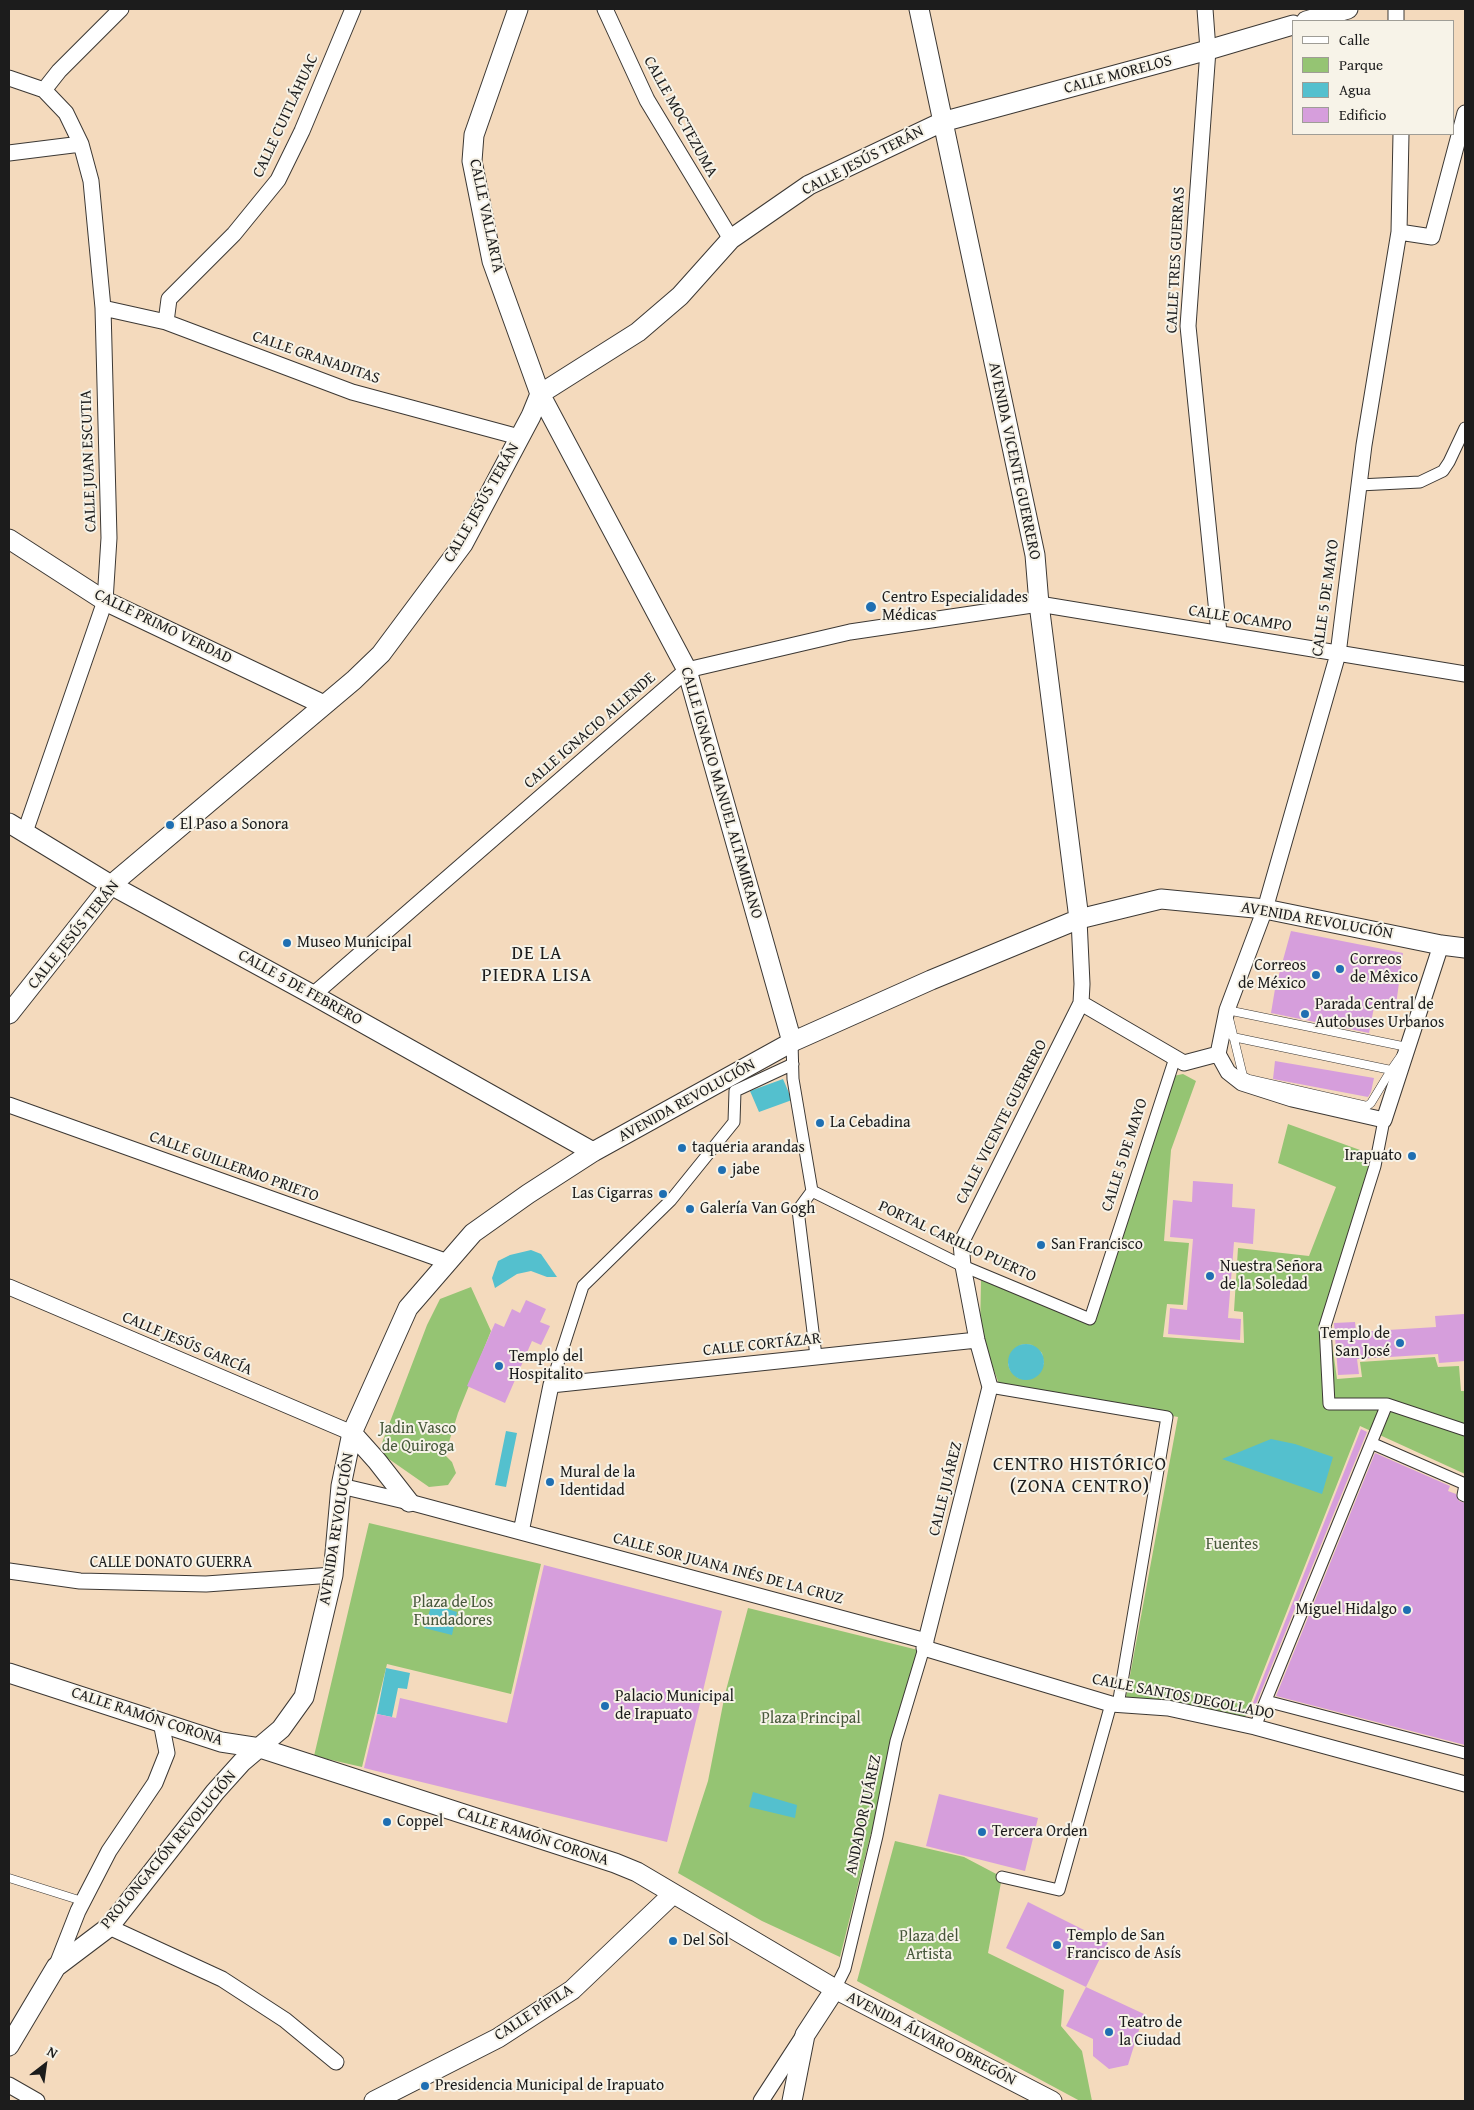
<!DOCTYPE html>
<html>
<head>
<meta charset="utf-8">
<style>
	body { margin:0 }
	#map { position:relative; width:1474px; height:2110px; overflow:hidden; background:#f4dabd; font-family:"Gentium Book Plus",serif }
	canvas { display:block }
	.frame { position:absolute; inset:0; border:10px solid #1c1c1c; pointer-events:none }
	.legend { position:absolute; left:1292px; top:20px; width:162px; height:115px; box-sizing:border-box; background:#f7f3e8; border:1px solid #9f9d96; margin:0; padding:6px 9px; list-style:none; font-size:15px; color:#1c1c1c }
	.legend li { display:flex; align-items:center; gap:10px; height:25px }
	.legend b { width:25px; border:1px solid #9f9d96 }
	.north { position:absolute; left:20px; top:2040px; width:50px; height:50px; -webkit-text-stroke:4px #f7f3e8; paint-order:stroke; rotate:30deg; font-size:14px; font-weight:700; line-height:20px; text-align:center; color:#1c1c1c }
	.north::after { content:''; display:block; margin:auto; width:18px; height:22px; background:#1c1c1c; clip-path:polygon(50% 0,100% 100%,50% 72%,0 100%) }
</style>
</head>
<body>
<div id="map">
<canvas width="1474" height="2110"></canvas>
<div class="frame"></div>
<ul class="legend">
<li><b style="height:6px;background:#fff"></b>Calle</li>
<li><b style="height:14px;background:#95c473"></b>Parque</li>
<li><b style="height:14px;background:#54c0ce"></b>Agua</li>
<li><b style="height:14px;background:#d69edc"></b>Edificio</li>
</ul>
<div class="north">N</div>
</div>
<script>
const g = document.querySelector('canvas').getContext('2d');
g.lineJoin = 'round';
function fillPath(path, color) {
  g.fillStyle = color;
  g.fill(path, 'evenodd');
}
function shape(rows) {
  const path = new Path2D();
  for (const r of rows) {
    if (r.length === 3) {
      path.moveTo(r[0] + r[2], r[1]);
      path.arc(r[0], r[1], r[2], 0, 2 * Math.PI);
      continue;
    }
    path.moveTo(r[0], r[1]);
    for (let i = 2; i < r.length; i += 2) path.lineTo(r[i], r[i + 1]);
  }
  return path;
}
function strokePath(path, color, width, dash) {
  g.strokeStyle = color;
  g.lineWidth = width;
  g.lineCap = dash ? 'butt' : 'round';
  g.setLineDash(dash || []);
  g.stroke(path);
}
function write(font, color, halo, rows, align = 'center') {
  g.font = font + ' "Gentium Book Plus",serif';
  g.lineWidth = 4;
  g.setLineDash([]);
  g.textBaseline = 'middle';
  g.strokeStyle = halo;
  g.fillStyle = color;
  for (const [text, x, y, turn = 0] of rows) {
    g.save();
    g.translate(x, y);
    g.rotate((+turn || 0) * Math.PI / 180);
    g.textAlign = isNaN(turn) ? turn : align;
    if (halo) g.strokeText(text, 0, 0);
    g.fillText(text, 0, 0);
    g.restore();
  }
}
const green = shape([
	[1183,1074,1196,1081,1171,1150,1164,1241,1189,1243,1183,1305,1167,1304,1163,1337,1244,1343,1243,1312,1234,1311,1238,1248,1309,1256,1336,1187,1278,1163,1288,1124,1360,1150,1375,1166,1329,1321,1337,1379,1362,1377,1360,1362,1435,1357,1438,1367,1459,1366,1461,1391,1465,1391,1465,1474,1360,1426,1244,1720,1126,1697,1178,1417,999,1384,980,1332,981,1280,1089,1319,1173,1076],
	[1026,1344,1032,1345,1042,1353,1044,1364,1018,1378,1010,1370,1008,1364,1020,1345],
	[471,1287,491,1331,458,1413,445,1455,452,1462,456,1473,448,1485,429,1487,386,1457,380,1448,427,1325,440,1299],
	[369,1523,541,1564,511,1694,387,1664,362,1767,314,1756],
	[748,1608,918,1650,896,1741,869,1841,840,1957,762,1921,678,1873,708,1781,725,1694],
	[895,1841,964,1857,1002,1877,988,1953,1064,1990,1061,2026,1082,2051,1092,2101,1080,2101,857,1981]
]);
const water = shape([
	[783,1079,792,1100,759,1112,750,1091],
	[531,1250,541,1254,557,1277,547,1277,531,1271,517,1274,495,1288,492,1278,498,1261,510,1255],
	[1026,1362,18],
	[506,1431,517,1433,506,1487,495,1485],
	[1271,1439,1295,1444,1333,1457,1322,1494,1222,1459],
	[432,1604,457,1612,452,1635,424,1628],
	[386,1668,410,1673,407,1689,398,1688,392,1717,377,1714],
	[753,1792,797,1805,795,1818,749,1807]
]);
const building = shape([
	[1291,931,1403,953,1396,1005,1375,1002,1369,1033,1271,1013,1275,989],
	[1275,1061,1374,1078,1371,1092,1368,1097,1273,1079],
	[1193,1181,1233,1184,1232,1207,1255,1209,1253,1244,1234,1242,1228,1318,1241,1319,1240,1340,1168,1334,1170,1308,1187,1310,1193,1239,1170,1237,1173,1200,1192,1202],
	[526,1300,546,1309,540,1322,550,1326,541,1345,532,1341,505,1403,467,1386,495,1323,504,1327,512,1309,520,1313],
	[1464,1314,1465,1361,1439,1363,1438,1354,1357,1359,1359,1374,1338,1375,1334,1323,1355,1322,1356,1332,1436,1327,1435,1316],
	[1361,1429,1367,1432,1256,1704,1253,1703],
	[1375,1453,1450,1486,1448,1491,1456,1494,1459,1501,1465,1503,1465,1745,1276,1696],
	[544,1565,722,1611,667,1842,364,1768,377,1714,396,1718,400,1698,507,1723],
	[939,1794,1038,1818,1025,1871,926,1846],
	[1028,1902,1108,1942,1086,1987,1006,1948],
	[1086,1987,1144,2014,1128,2065,1109,2069,1093,2056,1093,2039,1066,2026]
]);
const service = shape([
	[1227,1010,1407,1047,1391,1070,1371,1103,1367,1106,1249,1079,1243,1076,1227,1010],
	[1233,1037,1391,1070],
	[9,1878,82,1901]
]);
const pedestrian = shape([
	[1359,485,1420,482,1443,471,1449,462,1465,428],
	[792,1042,793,1079,812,1191,798,1210,816,1356],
	[1384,1120,1375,1166,1325,1326,1329,1404,1387,1404,1465,1430],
	[812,1191,963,1266,1090,1319,1175,1058],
	[551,1385,583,1286,671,1200,734,1122,735,1091,793,1064],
	[990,1387,1167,1417,1118,1705],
	[1371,1443,1465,1484],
	[1465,1485,1463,1495,1465,1496],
	[1266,1701,1465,1753],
	[1255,1727,1387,1404],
	[1002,1877,1059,1890,1111,1704],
	[835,1989,845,1969,877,1836,896,1741,924,1648]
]);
const minor = shape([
	[605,9,647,100,731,239],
	[1205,9,1208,50,1188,326,1219,633],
	[1396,9,1396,21],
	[9,78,44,90,66,113,81,144,91,181,103,308,109,538,105,601,25,832],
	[44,90,59,71,121,9],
	[9,153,81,144],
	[1399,232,1432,237,1465,113],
	[103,308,166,322,352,392,519,437],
	[166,322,169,299,234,234,278,180,302,131,353,9],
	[1079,919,1082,984,1081,1003,961,1243,963,1266,977,1340,990,1387,924,1648,1111,1704,1168,1708,1255,1727,1465,1784],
	[313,995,687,670,850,632,1039,604,1465,674],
	[1081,1003,1184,1063,1218,1054],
	[1218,1054,1227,1010,1265,909,1338,654,1364,445,1399,232,1401,134],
	[1218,1054,1228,1072,1242,1083,1292,1099,1384,1120,1441,945],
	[9,1105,448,1262],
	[9,1287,352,1433],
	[341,1486,409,1502,926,1641],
	[521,1532,551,1385,977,1340],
	[9,1571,80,1581,206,1584,333,1575],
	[109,1927,222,1979,285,2020,336,2062],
	[56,1967,78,1911,109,1851,155,1783,167,1753,161,1722],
	[9,2085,37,2101],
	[761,2101,802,2038]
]);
const tertiary = shape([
	[518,9,474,135,472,161,492,261,540,394,687,670,792,1042],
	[919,9,1035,555,1039,604,1079,919],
	[1306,21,1348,9],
	[9,539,105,601,324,705],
	[9,823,111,885,313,995,593,1152],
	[9,1014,111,885,354,680,381,654,463,544,531,416,540,394,638,332,680,296,731,239,809,185,942,122,1208,50,1293,25],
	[352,1433,377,1461,409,1502],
	[9,1673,221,1742,260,1748,615,1863,637,1872,835,1989,1052,2101],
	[9,2046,56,1967,109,1927,215,1792,242,1762,281,1729,304,1697,333,1575,341,1486,352,1433,408,1308,473,1233,528,1194,593,1152,792,1042,931,980,1079,919,1161,899,1265,909,1441,945,1465,948],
	[374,2101,498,2038,572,1990,673,1894],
	[792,2101,805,2035,835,1989]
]);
const markers = [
	[871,607,6,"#1f6fb2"],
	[170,825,5,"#1f6fb2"],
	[287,943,5,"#1f6fb2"],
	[1340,969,5,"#1f6fb2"],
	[1316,975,5,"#1f6fb2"],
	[1305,1014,5,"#1f6fb2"],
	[820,1123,5,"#1f6fb2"],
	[682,1148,5,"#1f6fb2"],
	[1412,1156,5,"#1f6fb2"],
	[722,1170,5,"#1f6fb2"],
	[663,1194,5,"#1f6fb2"],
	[690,1209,5,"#1f6fb2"],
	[1041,1245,5,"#1f6fb2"],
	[1210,1276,5,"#1f6fb2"],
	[1400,1343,5,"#1f6fb2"],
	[499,1366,5,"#1f6fb2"],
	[550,1482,5,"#1f6fb2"],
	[1407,1610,5,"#1f6fb2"],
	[605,1706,5,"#1f6fb2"],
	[387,1822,5,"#1f6fb2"],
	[982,1832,5,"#1f6fb2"],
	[673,1941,5,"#1f6fb2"],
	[1057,1945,5,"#1f6fb2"],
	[1109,2032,5,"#1f6fb2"],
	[425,2086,5,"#1f6fb2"]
];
const streetNames = [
	["CALLE MORELOS",1118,75,-15],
	["CALLE CUITLÁHUAC",286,116,-65],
	["CALLE MOCTEZUMA",680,117,61],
	["CALLE JESÚS TERÁN",863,161,-27],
	["CALLE VALLARTA",486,216,78],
	["CALLE TRES GUERRAS",1176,260,-87],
	["CALLE GRANADITAS",316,358,19],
	["CALLE JUAN ESCUTIA",89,461,-92],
	["AVENIDA VICENTE GUERRERO",1014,461,78],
	["CALLE JESÚS TERÁN",482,503,-60],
	["CALLE 5 DE MAYO",1326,598,-82],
	["CALLE OCAMPO",1240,619,9],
	["CALLE PRIMO VERDAD",163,627,26],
	["CALLE IGNACIO ALLENDE",590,731,-41],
	["CALLE IGNACIO MANUEL ALTAMIRANO",721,793,74],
	["AVENIDA REVOLUCIÓN",1317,921,10],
	["CALLE JESÚS TERÁN",74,935,-51],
	["CALLE 5 DE FEBRERO",300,988,29],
	["AVENIDA REVOLUCIÓN",687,1101,-29],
	["CALLE VICENTE GUERRERO",1002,1122,-63],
	["CALLE 5 DE MAYO",1125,1155,-72],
	["CALLE GUILLERMO PRIETO",234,1167,20],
	["PORTAL CARILLO PUERTO",957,1242,25],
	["CALLE JESÚS GARCÍA",187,1344,23],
	["CALLE CORTÁZAR",762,1345,-6],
	["CALLE JUÁREZ",946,1489,-76],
	["AVENIDA REVOLUCIÓN",337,1529,-81],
	["CALLE DONATO GUERRA",171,1563],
	["CALLE SOR JUANA INÉS DE LA CRUZ",728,1569,15],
	["CALLE SANTOS DEGOLLADO",1183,1697,11],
	["CALLE RAMÓN CORONA",147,1717,18],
	["ANDADOR JUÁREZ",864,1815,-78],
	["CALLE RAMÓN CORONA",533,1837,18],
	["PROLONGACIÓN REVOLUCIÓN",169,1850,-50],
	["CALLE PÍPILA",534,2013,-33],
	["AVENIDA ÁLVARO OBREGÓN",931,2039,27]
];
const poiNames = [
	["Centro Especialidades",882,598],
	["Médicas",882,616],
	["El Paso a Sonora",180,825],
	["Museo Municipal",297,943],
	["Correos",1350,960],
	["de Mêxico",1350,978],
	["Correos",1306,966,"right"],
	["de México",1306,984,"right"],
	["Parada Central de",1315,1005],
	["Autobuses Urbanos",1315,1023],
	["La Cebadina",830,1123],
	["taqueria arandas",692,1148],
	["Irapuato",1402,1156,"right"],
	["jabe",732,1170],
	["Las Cigarras",653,1194,"right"],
	["Galería Van Gogh",700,1209],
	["San Francisco",1051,1245],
	["Nuestra Señora",1220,1267],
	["de la Soledad",1220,1285],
	["Templo de",1390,1334,"right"],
	["San José",1390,1352,"right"],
	["Templo del",509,1357],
	["Hospitalito",509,1375],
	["Mural de la",560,1473],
	["Identidad",560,1491],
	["Miguel Hidalgo",1397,1610,"right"],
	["Palacio Municipal",615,1697],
	["de Irapuato",615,1715],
	["Coppel",397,1822],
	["Tercera Orden",992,1832],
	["Templo de San",1067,1936],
	["Francisco de Asís",1067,1954],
	["Del Sol",683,1941],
	["Teatro de",1119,2023],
	["la Ciudad",1119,2041],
	["Presidencia Municipal de Irapuato",435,2086]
];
const parkNames = [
	["Jadin Vasco",418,1429],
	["de Quiroga",418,1447],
	["Fuentes",1232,1545],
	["Plaza de Los",453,1603],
	["Fundadores",453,1621],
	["Plaza Principal",811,1719],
	["Plaza del",929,1937],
	["Artista",929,1955]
];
const quarterNames = [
	["DE LA",537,954],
	["PIEDRA LISA",537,976],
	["CENTRO HISTÓRICO",1080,1465],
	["(ZONA CENTRO)",1080,1487]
];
fillPath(green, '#95c473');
fillPath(water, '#54c0ce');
fillPath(building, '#d69edc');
strokePath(service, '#3c3834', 9);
strokePath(pedestrian, '#3c3834', 13);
strokePath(minor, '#3c3834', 17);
strokePath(tertiary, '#3c3834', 21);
strokePath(service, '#fff', 8);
strokePath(pedestrian, '#fff', 11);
strokePath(minor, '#fff', 15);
strokePath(tertiary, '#fff', 19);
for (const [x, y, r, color] of markers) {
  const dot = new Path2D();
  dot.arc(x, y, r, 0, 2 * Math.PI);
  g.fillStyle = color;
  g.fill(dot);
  strokePath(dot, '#f7f3e8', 2);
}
write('16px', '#1c1c1c', '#f7f3e8', streetNames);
write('16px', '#1c1c1c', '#f7f3e8', poiNames, 'left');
write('16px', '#46573a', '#f7f3e8', parkNames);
g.letterSpacing = '1px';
write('19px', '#1c1c1c', '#f7f3e8', quarterNames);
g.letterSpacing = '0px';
</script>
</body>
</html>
